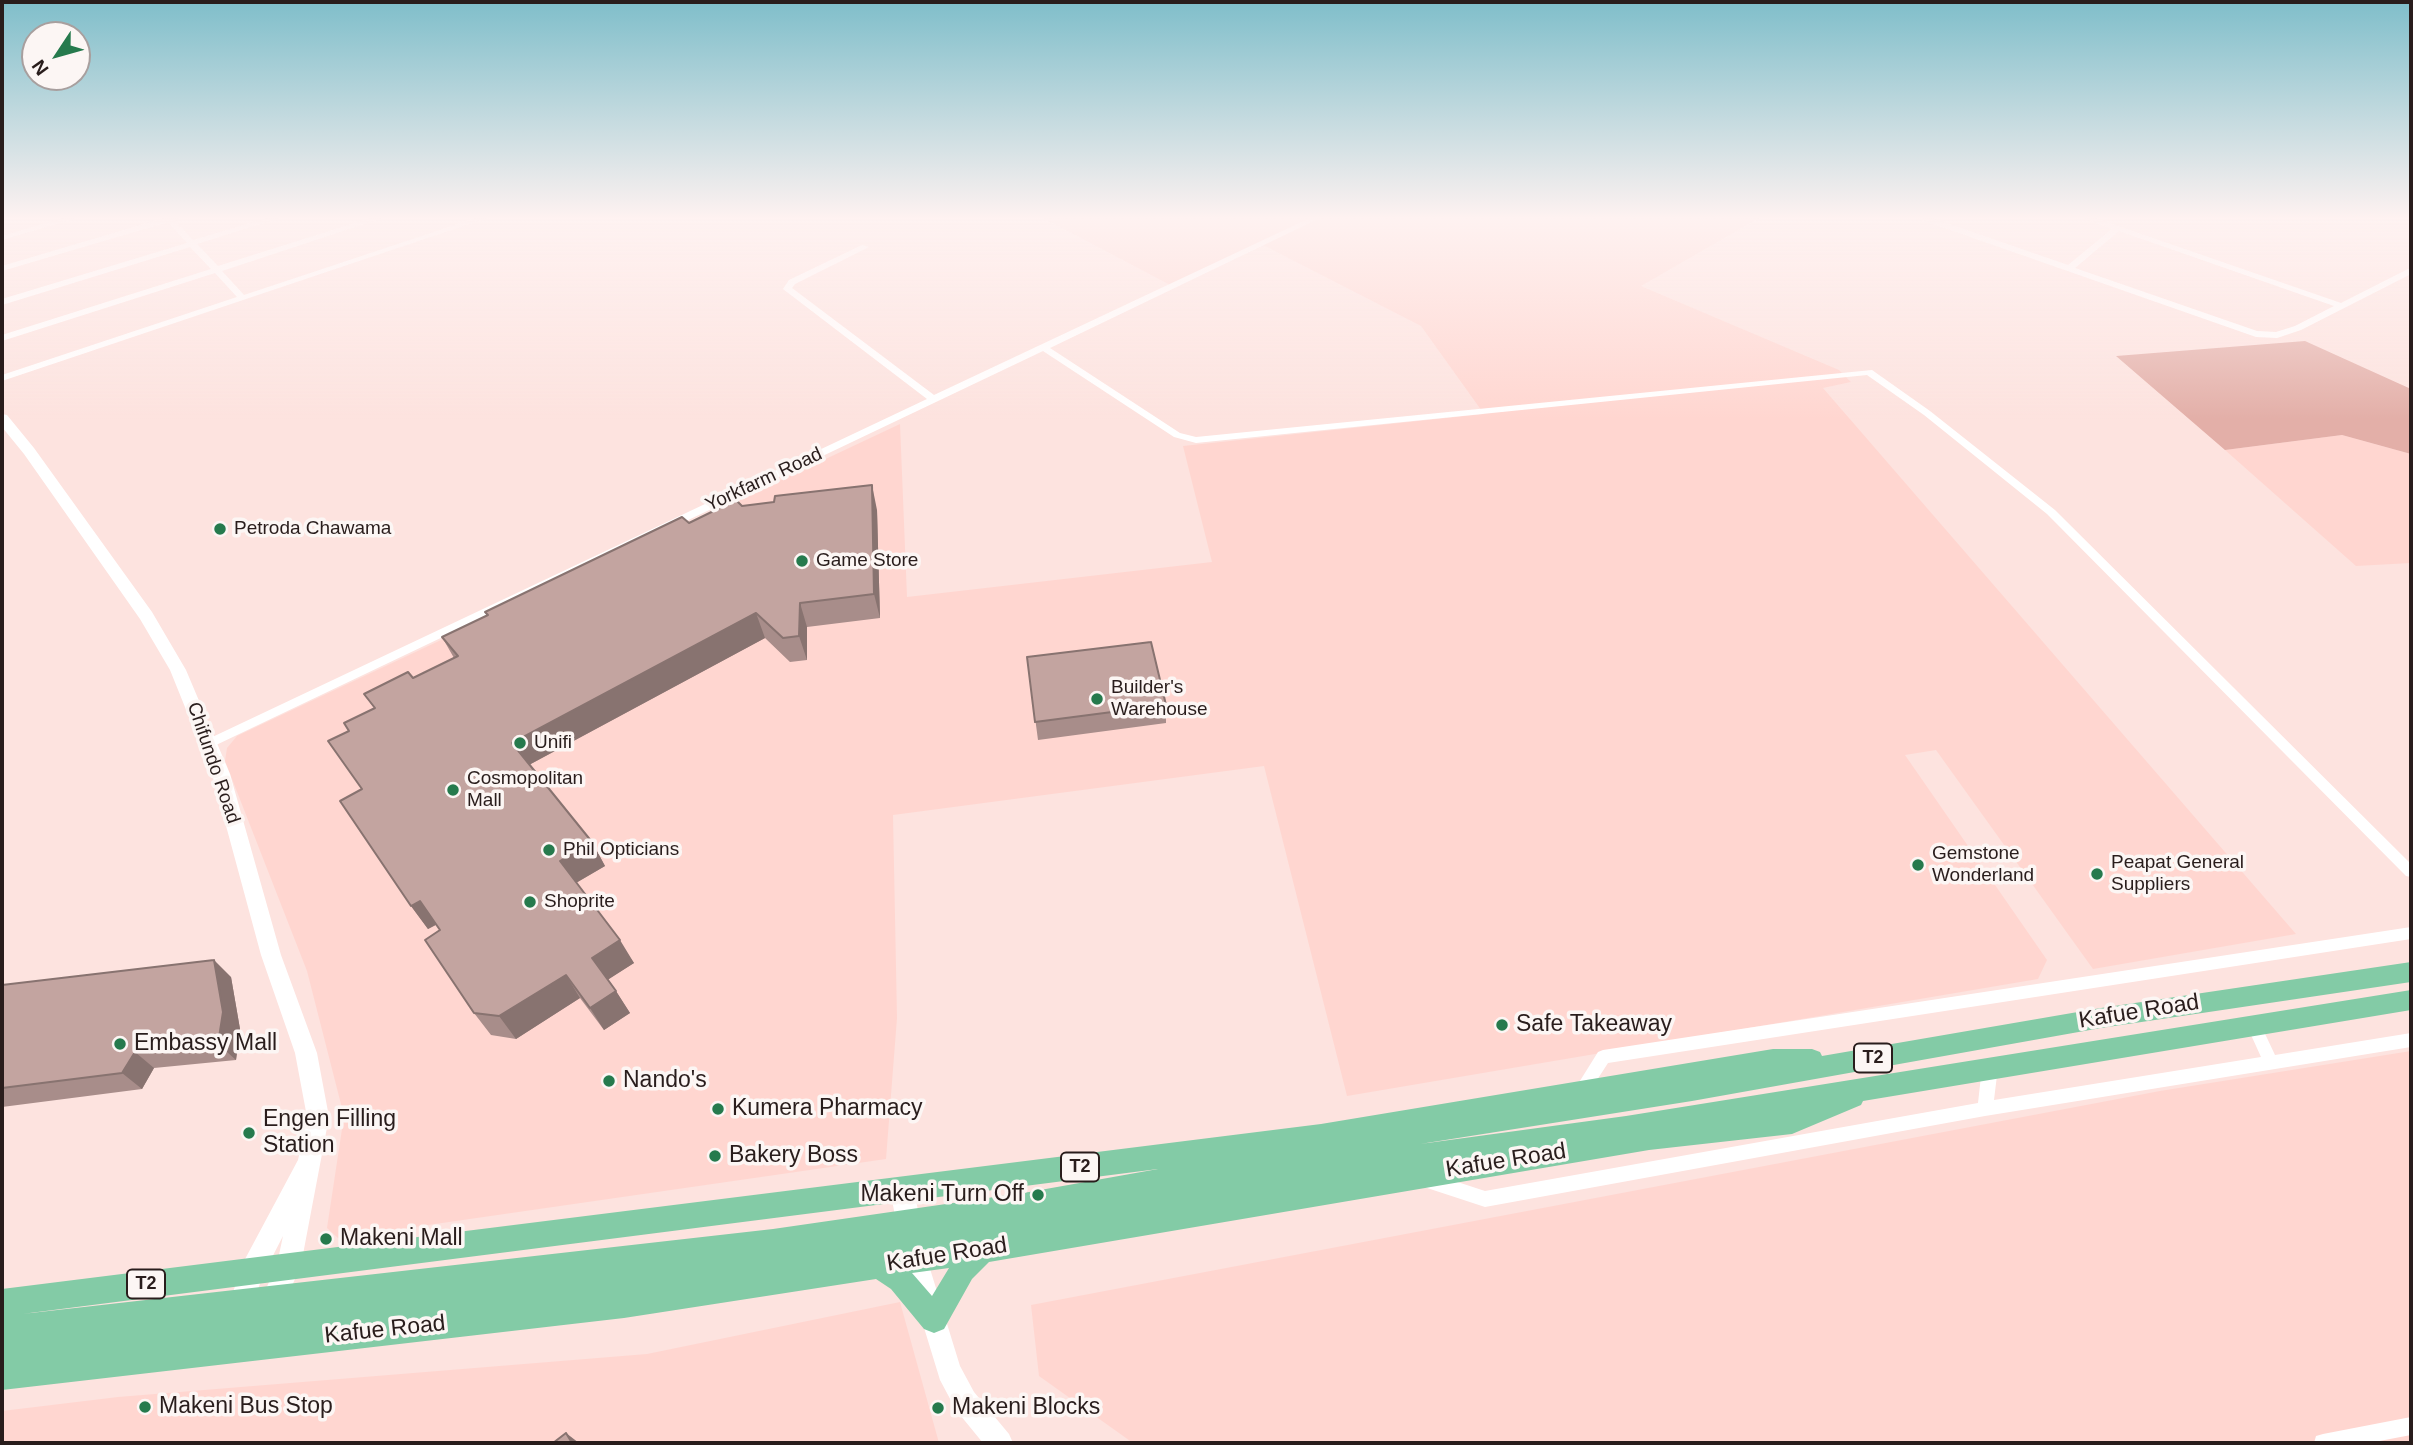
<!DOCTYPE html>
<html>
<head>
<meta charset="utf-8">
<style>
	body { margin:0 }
	#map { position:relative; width:2413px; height:1445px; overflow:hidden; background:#fde3df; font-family:Helvetica,sans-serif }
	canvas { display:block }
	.frame { position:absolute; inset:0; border:4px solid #291d1c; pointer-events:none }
	.north { position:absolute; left:21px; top:21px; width:70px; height:70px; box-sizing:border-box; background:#fcf6f4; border:2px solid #a89f9e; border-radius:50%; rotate:234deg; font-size:19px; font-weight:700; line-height:28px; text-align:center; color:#291d1c }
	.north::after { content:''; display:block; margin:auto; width:24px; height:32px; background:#267a4d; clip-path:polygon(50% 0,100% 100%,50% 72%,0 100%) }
</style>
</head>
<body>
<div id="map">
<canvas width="2413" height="1445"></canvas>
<div class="frame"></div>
<div class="north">N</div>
</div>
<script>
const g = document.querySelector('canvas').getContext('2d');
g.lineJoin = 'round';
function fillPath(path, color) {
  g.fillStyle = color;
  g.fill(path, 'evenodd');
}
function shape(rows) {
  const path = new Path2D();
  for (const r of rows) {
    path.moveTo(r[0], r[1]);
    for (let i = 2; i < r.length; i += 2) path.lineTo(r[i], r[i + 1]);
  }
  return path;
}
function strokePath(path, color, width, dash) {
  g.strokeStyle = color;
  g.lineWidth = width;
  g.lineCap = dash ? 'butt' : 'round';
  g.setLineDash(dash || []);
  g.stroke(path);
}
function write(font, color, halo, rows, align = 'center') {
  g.font = font + ' Helvetica,sans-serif';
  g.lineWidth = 7;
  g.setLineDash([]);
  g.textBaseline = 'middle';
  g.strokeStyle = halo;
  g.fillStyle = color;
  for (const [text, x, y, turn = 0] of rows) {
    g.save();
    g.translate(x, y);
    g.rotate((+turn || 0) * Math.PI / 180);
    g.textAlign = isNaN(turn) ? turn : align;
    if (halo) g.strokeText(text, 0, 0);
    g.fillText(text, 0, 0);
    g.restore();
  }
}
const built = shape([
	[1041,217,1761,217,1641,286,1839,370,1851,382,1823,388,2296,934,2093,969,1936,750,1905,755,2047,960,2038,979,1347,1096,1264,766,893,815,897,1018,886,1159,338,1238,327,1228,344,1116,307,971,225,761,227,748,237,736,900,424,907,597,1212,562,1183,446,1484,414,1421,326,1261,244,1172,286],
	[2342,435,2411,454,2411,563,2356,566,2225,450],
	[2411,1051,2411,1443,1133,1443,1039,1376,1031,1305,2160,1091],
	[900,1302,939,1443,2,1443,2,1411,118,1397,647,1354]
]);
const green = shape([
	[2305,341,2411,389,2411,454,2342,435,2225,450,2116,356]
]);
const street = shape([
	[67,217,79,217,2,240,2,236,67,217],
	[163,217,181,217,174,220,193,240,271,217,282,217,197,244,218,266,374,217,385,217,222,271,244,295,479,217,490,217,2,381,2,375,237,297,215,273,2,341,2,335,211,269,190,247,2,305,2,299,187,243,168,222,2,271,2,266,164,218,163,217],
	[1312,217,1322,217,1050,348,1180,433,1196,437,1872,370,1930,411,2055,510,2411,864,2411,877,2406,876,2047,514,1924,415,1867,375,1196,443,1174,437,1043,351,214,746,206,746,204,743,206,740,927,399,783,289,789,280,862,245,869,247,795,284,792,288,934,395,1312,217],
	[1922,217,1929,217,2068,265,2112,229,2081,217,2092,217,2341,303,2408,269,2411,269,2411,274,2301,330,2277,338,2256,337,1922,220,1922,217],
	[2119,231,2334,306,2295,326,2276,332,2257,331,2075,268,2119,231],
	[2411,927,2411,939,1608,1063,1586,1097,1581,1099,1576,1097,1573,1092,1598,1052,1603,1050,2411,927],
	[2254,1019,2259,1021,2275,1055,2411,1033,2411,1047,1985,1116,1485,1207,1421,1186,1419,1180,1421,1174,1427,1172,1485,1191,1978,1103,1982,1067,1985,1062,1990,1060,1995,1062,1998,1067,1994,1100,2261,1057,2247,1026,2249,1021,2254,1019],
	[2411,1417,2411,1435,2369,1443,2314,1443,2316,1436,2323,1434,2411,1417]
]);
const secondary = shape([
	[2,414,7,415,34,448,152,612,186,670,230,774,281,955,317,1053,329,1117,301,1265,279,1316,270,1319,261,1316,258,1307,277,1264,283,1236,263,1275,248,1318,239,1321,230,1318,227,1309,244,1261,298,1160,307,1117,295,1053,261,955,212,774,170,670,140,619,24,454,2,427,2,414],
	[902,1178,910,1181,914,1189,927,1259,960,1366,974,1392,1009,1434,1013,1443,983,1443,956,1410,940,1380,903,1259,890,1189,894,1181,902,1178]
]);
const primary = shape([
	[2411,962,2411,982,2101,1028,1692,1101,1420,1144,1626,1116,2411,990,2411,1010,1863,1101,1861,1105,1792,1134,1649,1150,989,1262,972,1279,944,1329,934,1333,924,1329,891,1289,876,1279,624,1318,2,1390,2,1289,1321,1124,1773,1049,1812,1049,1820,1052,1822,1056,2101,1008,2411,962],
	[1158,1169,1029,1192,773,1229,22,1314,1158,1169],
	[949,1268,932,1296,912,1273,949,1268]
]);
const wall = shape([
	[742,506,877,510,880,618,807,627,807,660,790,662,765,638,529,765,592,842,605,866,576,883,634,963,608,979,630,1013,604,1030,580,998,516,1039,491,1035,474,1013,440,930,436,925,428,929,411,906,362,789,349,731,374,708,364,694,413,678,454,658,442,637,487,616,485,612,689,523],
	[1027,657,1166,705,1166,723,1038,740],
	[231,977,240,1029,236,1060,154,1068,142,1089,2,1107,2,985]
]);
const shadedWall = shape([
	[872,485,877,510,880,618,874,594],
	[800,603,807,627,807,660,799,636],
	[756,613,765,638,525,767,512,743],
	[592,842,605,866,574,884,560,861],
	[420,901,437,924,428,929,411,906],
	[620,940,634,963,606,981,592,958],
	[214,960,231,977,240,1029,236,1060,218,1044],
	[566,975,580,998,516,1039,499,1016],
	[616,991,630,1013,604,1030,590,1008],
	[135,1052,154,1068,142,1089,122,1073],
	[566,1433,579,1443,572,1443]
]);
const building = shape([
	[872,485,874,594,800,603,799,636,783,638,756,613,512,743,592,842,560,861,620,940,592,958,616,991,590,1008,566,975,499,1016,474,1013,425,940,440,930,420,901,411,906,340,801,362,789,328,741,349,731,344,723,375,708,364,694,408,672,413,678,458,656,442,637,488,615,485,612,682,517,689,523,736,500,742,506,774,502,775,496,872,485],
	[1151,642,1166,705,1035,722,1027,657,1151,642],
	[214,960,223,1012,218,1044,135,1052,122,1073,2,1088,2,985,214,960],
	[566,1433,572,1443,553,1443,566,1433]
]);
const markers = [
	[220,529,7,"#267a4d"],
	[802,561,7,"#267a4d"],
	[1097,699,7,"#267a4d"],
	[520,743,7,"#267a4d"],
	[453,790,7,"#267a4d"],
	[549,850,7,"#267a4d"],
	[1918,865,7,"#267a4d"],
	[2097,874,7,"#267a4d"],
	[530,902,7,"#267a4d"],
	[1502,1025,7,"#267a4d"],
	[120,1044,7,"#267a4d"],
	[609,1081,7,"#267a4d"],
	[718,1109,7,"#267a4d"],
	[249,1133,7,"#267a4d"],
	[715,1156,7,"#267a4d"],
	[1038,1195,7,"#267a4d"],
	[326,1239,7,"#267a4d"],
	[145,1407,7,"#267a4d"],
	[938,1408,7,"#267a4d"]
];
const shields = [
	[1873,1058,38],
	[1080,1167,38],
	[146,1284,38]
];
const shieldNames = [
	["T2",1873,1058],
	["T2",1080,1167],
	["T2",146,1284]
];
const streetNames = [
	["Yorkfarm Road",764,480,-25],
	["Chifundo Road",213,763,71]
];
const poiNames = [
	["Petroda Chawama",234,529],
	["Game Store",816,561],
	["Builder's",1111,688],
	["Warehouse",1111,710],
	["Unifi",534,743],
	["Cosmopolitan",467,779],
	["Mall",467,801],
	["Phil Opticians",563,850],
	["Gemstone",1932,854],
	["Wonderland",1932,876],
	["Peapat General",2111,863],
	["Suppliers",2111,885],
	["Shoprite",544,902]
];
const nearStreetnames = [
	["Kafue Road",2139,1012,-9],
	["Kafue Road",1506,1161,-9],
	["Kafue Road",947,1255,-9],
	["Kafue Road",385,1330,-6]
];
const nearPoinames = [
	["Safe Takeaway",1516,1025],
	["Embassy Mall",134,1044],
	["Nando's",623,1081],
	["Kumera Pharmacy",732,1109],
	["Engen Filling",263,1120],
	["Station",263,1146],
	["Bakery Boss",729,1156],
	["Makeni Turn Off",1024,1195,"right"],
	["Makeni Mall",340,1239],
	["Makeni Bus Stop",159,1407],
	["Makeni Blocks",952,1408]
];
fillPath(built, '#ffd6d0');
fillPath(green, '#e3afa8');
fillPath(street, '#fff');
fillPath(secondary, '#fff');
fillPath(primary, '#83cba6');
fillPath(wall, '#a88d8a');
fillPath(shadedWall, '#887370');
fillPath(building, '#c3a4a0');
strokePath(building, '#887370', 2);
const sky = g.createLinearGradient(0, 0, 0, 419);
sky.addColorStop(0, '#7fbeca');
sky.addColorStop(0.52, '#fef2f1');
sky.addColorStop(1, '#fef2f100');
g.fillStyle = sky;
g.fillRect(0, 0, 2413, 419);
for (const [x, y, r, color] of markers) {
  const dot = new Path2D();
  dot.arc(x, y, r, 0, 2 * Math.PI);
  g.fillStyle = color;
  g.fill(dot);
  strokePath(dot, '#fcf6f4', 2.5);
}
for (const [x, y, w] of shields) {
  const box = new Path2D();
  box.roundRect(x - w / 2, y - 14.5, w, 29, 5);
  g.fillStyle = '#fcf6f4';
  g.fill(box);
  strokePath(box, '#291d1c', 2);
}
write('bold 18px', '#291d1c', null, shieldNames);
write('19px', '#291d1c', '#fcf6f4', streetNames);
write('19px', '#291d1c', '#fcf6f4', poiNames, 'left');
write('23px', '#291d1c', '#fcf6f4', nearStreetnames);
write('23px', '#291d1c', '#fcf6f4', nearPoinames, 'left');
</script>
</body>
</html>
